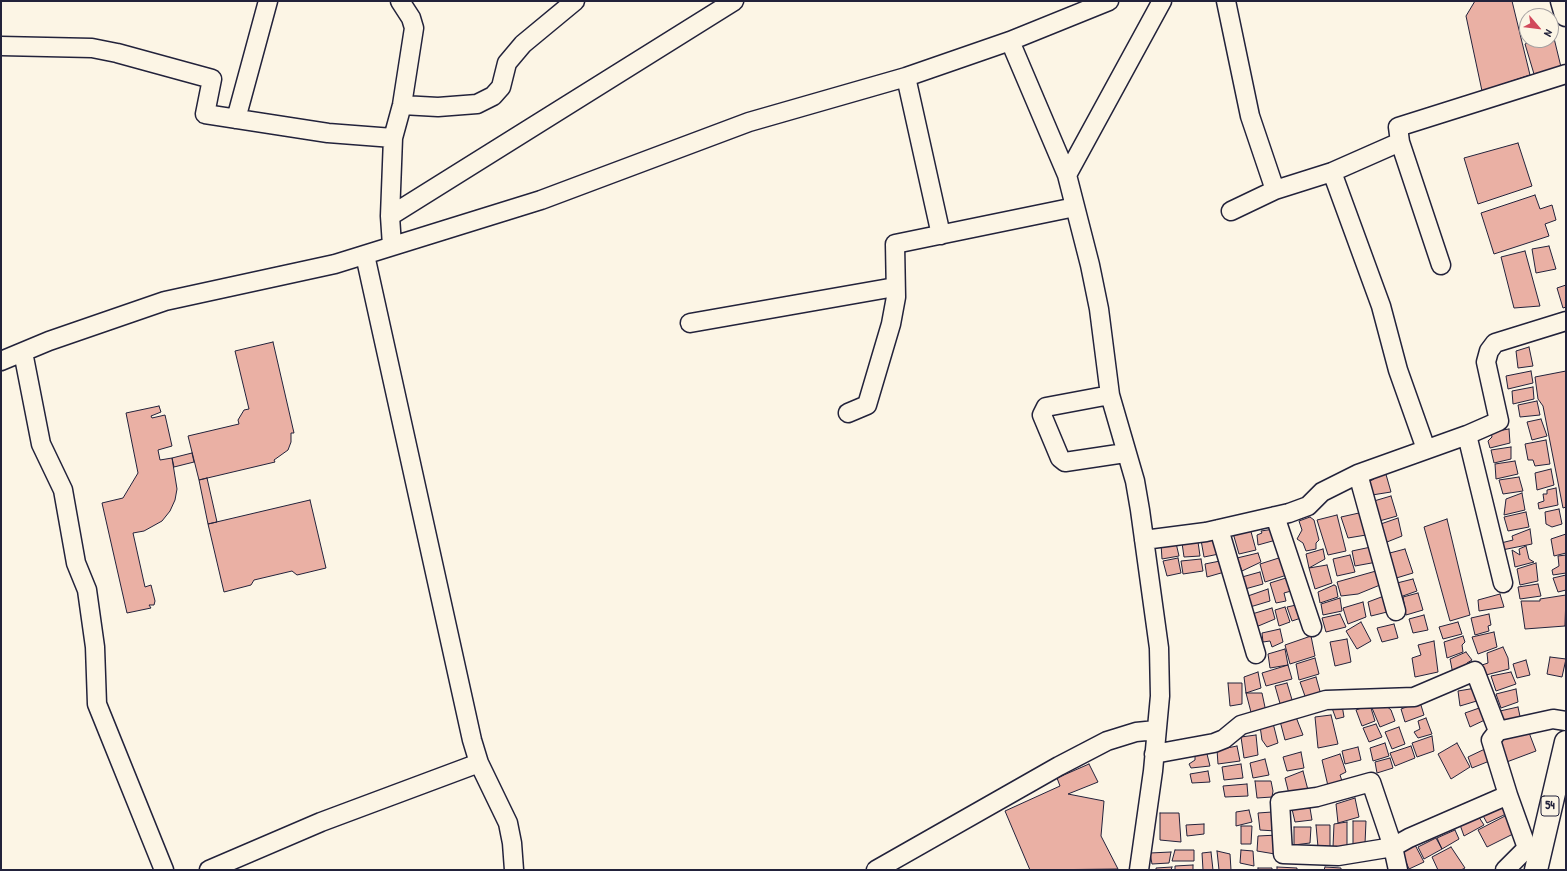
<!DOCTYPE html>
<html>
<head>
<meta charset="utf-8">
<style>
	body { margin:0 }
	#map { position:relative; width:1567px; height:871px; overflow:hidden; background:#fcf5e5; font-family:"Patrick Hand",sans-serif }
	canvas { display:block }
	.frame { position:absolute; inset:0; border:2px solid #22223b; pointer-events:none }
	.north { position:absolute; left:1519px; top:8px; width:40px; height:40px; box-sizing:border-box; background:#fcf5e5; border:1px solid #a5a1a1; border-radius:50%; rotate:118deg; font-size:11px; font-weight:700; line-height:16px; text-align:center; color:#22223b }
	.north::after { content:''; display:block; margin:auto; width:14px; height:18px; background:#d1495b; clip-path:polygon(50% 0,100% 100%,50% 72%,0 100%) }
</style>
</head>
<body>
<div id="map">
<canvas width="1567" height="871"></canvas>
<div class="frame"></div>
<div class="north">N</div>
</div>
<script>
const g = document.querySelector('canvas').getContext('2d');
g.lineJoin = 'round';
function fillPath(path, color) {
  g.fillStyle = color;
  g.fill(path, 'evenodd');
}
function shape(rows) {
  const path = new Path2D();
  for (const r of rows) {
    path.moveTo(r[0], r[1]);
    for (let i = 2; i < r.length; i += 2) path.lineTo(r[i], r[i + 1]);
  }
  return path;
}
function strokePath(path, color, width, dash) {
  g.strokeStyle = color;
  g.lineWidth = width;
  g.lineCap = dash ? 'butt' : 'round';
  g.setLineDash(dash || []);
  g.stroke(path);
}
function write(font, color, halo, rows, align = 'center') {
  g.font = font + ' "Patrick Hand",sans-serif';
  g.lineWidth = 3;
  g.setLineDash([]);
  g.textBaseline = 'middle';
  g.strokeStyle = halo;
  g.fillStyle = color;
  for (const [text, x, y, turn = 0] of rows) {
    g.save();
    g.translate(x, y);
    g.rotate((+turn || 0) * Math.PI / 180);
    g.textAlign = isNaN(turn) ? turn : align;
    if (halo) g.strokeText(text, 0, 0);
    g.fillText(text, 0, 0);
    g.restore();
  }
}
const building = shape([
	[1475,1,1512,1,1530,75,1482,91,1466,16,1475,1],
	[1551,34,1553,34,1561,67,1534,74,1525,44,1536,40,1551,40,1551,34],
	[1518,143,1532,186,1478,204,1464,158,1518,143],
	[1535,195,1540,209,1552,205,1556,220,1545,224,1549,236,1494,254,1481,213,1535,195],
	[1549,246,1556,269,1536,273,1532,249,1549,246],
	[1525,251,1540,306,1514,308,1501,257,1525,251],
	[1566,285,1566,307,1563,308,1557,288,1566,285],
	[273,342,294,433,291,433,291,442,288,450,274,460,275,462,199,480,188,436,239,424,238,420,244,410,249,409,235,351,273,342],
	[1529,347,1533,366,1518,368,1516,351,1529,347],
	[1531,371,1533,383,1508,389,1506,376,1531,371],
	[1566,371,1566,507,1563,508,1543,406,1538,399,1535,377,1566,371],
	[1533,387,1534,399,1513,404,1512,391,1533,387],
	[1537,401,1540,415,1520,417,1518,405,1537,401],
	[159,406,161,412,151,416,152,418,165,415,172,446,158,450,160,460,172,458,177,489,175,500,170,511,162,521,144,531,133,533,145,587,151,585,155,601,154,605,149,605,151,608,127,613,102,503,123,498,138,473,126,413,159,406],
	[1541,419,1547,436,1532,440,1527,422,1541,419],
	[1509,429,1510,443,1490,448,1488,441,1492,437,1491,432,1509,429],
	[1546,440,1550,464,1535,466,1533,460,1528,460,1525,444,1546,440],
	[1511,447,1511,459,1494,463,1491,450,1511,447],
	[192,453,194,462,174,467,172,458,192,453],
	[1515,461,1518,474,1496,479,1495,464,1515,461],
	[1551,469,1554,485,1537,490,1535,473,1551,469],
	[1385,471,1391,492,1372,495,1368,482,1374,479,1373,476,1385,471],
	[1519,477,1523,491,1503,494,1499,480,1519,477],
	[207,478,217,522,208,524,199,480,207,478],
	[1556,488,1558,505,1539,509,1538,503,1544,501,1543,494,1547,494,1547,490,1556,488],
	[1522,493,1525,510,1504,515,1506,499,1522,493],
	[1391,496,1397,516,1376,522,1374,501,1391,496],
	[310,500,326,568,297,575,292,571,254,580,251,585,224,592,208,524,310,500],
	[1559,509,1562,524,1552,527,1546,524,1545,512,1559,509],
	[1526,512,1529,527,1508,531,1504,517,1526,512],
	[1359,513,1366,535,1348,538,1341,517,1359,513],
	[1337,515,1346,551,1328,555,1317,520,1337,515],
	[1310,517,1314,520,1319,540,1316,543,1316,549,1306,551,1303,543,1297,539,1302,530,1299,521,1310,517],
	[1398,518,1402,536,1387,542,1378,539,1375,526,1398,518],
	[1447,519,1470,615,1450,621,1424,527,1447,519],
	[1250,528,1256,550,1239,554,1233,533,1250,528],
	[1274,529,1276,540,1258,545,1257,535,1262,533,1261,531,1274,529],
	[1530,529,1532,544,1502,550,1501,543,1513,540,1512,536,1530,529],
	[1566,534,1566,553,1554,556,1551,539,1566,534],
	[1219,536,1224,553,1204,557,1201,540,1219,536],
	[1198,542,1200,556,1184,557,1182,543,1198,542],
	[1176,543,1179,556,1162,559,1161,544,1176,543],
	[1526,546,1529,559,1534,562,1515,567,1512,550,1520,555,1519,549,1526,546],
	[1371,547,1377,562,1355,566,1352,551,1371,547],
	[1323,549,1325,559,1309,568,1306,554,1323,549],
	[1405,549,1413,573,1393,579,1386,554,1405,549],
	[1258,553,1261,562,1242,571,1237,558,1258,553],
	[1350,555,1355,572,1337,576,1333,559,1350,555],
	[1566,555,1566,573,1553,575,1552,570,1559,566,1558,556,1566,555],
	[1285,556,1290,574,1265,582,1260,564,1285,556],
	[1178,558,1181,573,1167,576,1163,561,1178,558],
	[1201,559,1203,571,1183,574,1181,561,1201,559],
	[1225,560,1228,571,1207,577,1205,564,1225,560],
	[1536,563,1538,581,1520,585,1517,569,1536,563],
	[1327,565,1332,583,1315,589,1309,568,1327,565],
	[1376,571,1380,585,1358,594,1341,596,1337,582,1376,571],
	[1260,572,1263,584,1245,589,1242,577,1260,572],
	[1566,575,1566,590,1558,592,1553,578,1566,575],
	[1289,577,1291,591,1284,593,1286,601,1276,603,1270,583,1289,577],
	[1413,579,1417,591,1400,597,1397,583,1413,579],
	[1538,584,1541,596,1520,599,1518,587,1538,584],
	[1334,585,1336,586,1338,597,1320,603,1318,592,1334,585],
	[1268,589,1270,601,1250,607,1245,597,1268,589],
	[1418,593,1423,610,1406,615,1403,597,1418,593],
	[1500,594,1504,607,1479,611,1478,600,1500,594],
	[1566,595,1565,626,1525,629,1521,601,1540,601,1540,599,1566,595],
	[1384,596,1387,612,1371,616,1368,602,1384,596],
	[1340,598,1342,611,1323,615,1321,604,1340,598],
	[1363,602,1366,617,1348,624,1343,608,1363,602],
	[1301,604,1304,617,1292,621,1287,607,1301,604],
	[1285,607,1290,622,1279,626,1275,610,1285,607],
	[1272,608,1275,619,1256,627,1252,614,1272,608],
	[1340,614,1346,627,1326,632,1322,618,1340,614],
	[1489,614,1491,625,1488,626,1489,631,1475,635,1471,618,1489,614],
	[1424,615,1428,630,1413,633,1409,619,1424,615],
	[1361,622,1371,641,1357,649,1346,631,1361,622],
	[1458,622,1462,634,1443,639,1439,627,1458,622],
	[1394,624,1398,638,1382,642,1377,628,1394,624],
	[1280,629,1283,642,1272,647,1270,641,1263,642,1262,633,1280,629],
	[1494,632,1497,647,1478,654,1472,637,1494,632],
	[1311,636,1315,656,1290,664,1285,645,1311,636],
	[1463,636,1465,642,1462,645,1463,652,1447,658,1444,642,1463,636],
	[1347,639,1351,662,1335,666,1330,642,1347,639],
	[1434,641,1438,672,1415,677,1412,658,1421,655,1418,645,1434,641],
	[1503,647,1508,658,1509,669,1486,675,1482,665,1488,663,1487,653,1503,647],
	[1285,649,1288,665,1270,668,1268,654,1285,649],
	[1466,652,1472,660,1467,663,1468,669,1453,674,1450,659,1466,652],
	[1550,657,1566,659,1562,677,1547,674,1550,657],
	[1315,658,1319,674,1299,680,1296,664,1315,658],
	[1526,660,1530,675,1517,678,1513,664,1526,660],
	[1288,665,1292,679,1266,686,1262,673,1288,665],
	[1258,672,1261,688,1246,693,1244,677,1258,672],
	[1511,672,1516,684,1496,691,1491,676,1511,672],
	[1316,677,1321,695,1306,699,1300,682,1316,677],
	[1228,683,1242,683,1242,704,1230,706,1228,683],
	[1287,683,1293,703,1281,707,1275,686,1287,683],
	[1476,688,1480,700,1460,706,1458,691,1476,688],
	[1516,689,1518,702,1501,708,1496,694,1516,689],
	[1246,693,1262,693,1266,712,1252,716,1246,693],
	[1420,702,1424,715,1405,722,1401,709,1420,702],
	[1384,704,1391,710,1395,721,1380,727,1372,708,1384,704],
	[1342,705,1344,717,1336,719,1332,708,1342,705],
	[1370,705,1375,721,1362,726,1356,710,1370,705],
	[1485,706,1489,718,1470,727,1465,713,1485,706],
	[1518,707,1521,721,1504,725,1500,711,1518,707],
	[1331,715,1338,744,1318,748,1315,717,1331,715],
	[1296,717,1303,735,1285,740,1280,721,1296,717],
	[1426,718,1432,734,1418,738,1414,732,1420,729,1418,721,1426,718],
	[1273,723,1278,743,1267,747,1262,740,1260,726,1273,723],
	[1376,724,1382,737,1369,742,1363,728,1376,724],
	[1399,727,1405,744,1392,749,1385,732,1399,727],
	[1528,730,1536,751,1504,763,1497,742,1528,730],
	[1256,735,1258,755,1244,758,1241,737,1256,735],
	[1432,736,1434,751,1417,757,1412,743,1432,736],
	[1385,743,1389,756,1373,761,1370,748,1385,743],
	[1457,743,1470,767,1451,779,1438,754,1457,743],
	[1237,746,1240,761,1218,764,1217,750,1237,746],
	[1411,746,1415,758,1395,766,1390,753,1411,746],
	[1358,747,1361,760,1345,764,1342,751,1358,747],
	[1487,748,1492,760,1472,768,1468,757,1487,748],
	[1301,752,1304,768,1287,771,1283,757,1301,752],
	[1207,754,1210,766,1191,768,1189,764,1195,760,1195,755,1207,754],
	[1340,754,1346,772,1340,775,1342,781,1328,786,1322,760,1340,754],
	[1390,758,1393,768,1377,773,1375,762,1390,758],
	[1265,759,1269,775,1253,778,1250,763,1265,759],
	[1089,764,1098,782,1068,794,1104,801,1101,836,1118,869,1030,870,1005,811,1060,786,1057,778,1089,764],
	[1241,764,1243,778,1224,780,1222,767,1241,764],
	[1208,771,1210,782,1192,783,1190,774,1208,771],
	[1303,771,1308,790,1289,794,1285,778,1303,771],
	[1255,781,1271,781,1273,791,1272,797,1257,798,1255,781],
	[1247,784,1248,796,1225,797,1223,786,1247,784],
	[1355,798,1359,817,1338,823,1336,804,1355,798],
	[1499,802,1506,814,1487,823,1481,812,1499,802],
	[1310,808,1312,820,1295,822,1292,809,1310,808],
	[1249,810,1252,822,1236,826,1236,812,1249,810],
	[1272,812,1276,831,1260,830,1258,813,1272,812],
	[1160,813,1179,813,1181,842,1160,840,1160,813],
	[1477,814,1484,825,1464,836,1459,822,1477,814],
	[1507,815,1515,833,1487,847,1478,830,1507,815],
	[1353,821,1366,821,1365,844,1353,845,1353,821],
	[1347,822,1347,846,1333,847,1334,824,1347,822],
	[1204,824,1204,834,1187,836,1186,825,1204,824],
	[1316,825,1330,825,1330,847,1318,847,1316,825],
	[1241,826,1252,826,1251,844,1241,844,1241,826],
	[1294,827,1311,827,1310,843,1294,845,1294,827],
	[1455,830,1459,839,1442,849,1437,838,1455,830],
	[1278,835,1275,854,1257,851,1258,836,1278,835],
	[1436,838,1442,849,1424,859,1418,847,1436,838],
	[1414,843,1424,862,1409,869,1401,850,1414,843],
	[1451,847,1465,868,1461,870,1438,870,1432,857,1451,847],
	[1175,850,1194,850,1194,861,1172,861,1175,850],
	[1241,850,1253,851,1254,866,1240,863,1241,850],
	[1217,851,1230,854,1231,870,1219,870,1217,851],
	[1171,852,1169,863,1152,864,1150,853,1171,852],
	[1211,852,1213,870,1203,870,1202,853,1211,852],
	[1193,865,1193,870,1175,870,1175,866,1193,865],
	[1172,867,1171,870,1156,870,1156,868,1172,867],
	[1277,867,1297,868,1297,870,1277,870,1277,867],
	[1325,867,1341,868,1341,870,1324,870,1325,867],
	[1258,868,1272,868,1272,870,1258,870,1258,868]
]);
const minor = shape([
	[1226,1,1250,116,1275,190,1332,172,1400,142],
	[1010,41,1067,175,1090,265,1099,309,1110,395,1135,481,1140,510,1159,648,1160,696,1153,771,1139,870],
	[1,46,92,48,117,53,212,79,205,114,328,133,393,138,390,216,392,246],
	[906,77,941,235],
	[402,105,438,107,477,104,493,96,501,87,507,63,523,44,575,1],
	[236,119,268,1],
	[393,138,402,105,414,28,411,18,400,1],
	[1332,172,1381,306,1398,370,1426,449],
	[1067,175,1162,1],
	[1231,211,1275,190],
	[390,216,734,1],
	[365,255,472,740,479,763,508,823,512,843,514,870],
	[1441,265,1400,142,1398,127,1566,74],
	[690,323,895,287],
	[23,352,41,444,63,490,76,563,87,590,95,647,97,704,164,870],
	[1,361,49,341,165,301,335,264,541,200,749,122,906,77,1010,41,1109,1],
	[1110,395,1046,407,1042,415,1060,458,1065,462,1125,453],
	[848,413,867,405,891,324,896,297,895,244,1075,207],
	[1467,435,1503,583],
	[1358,474,1396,611],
	[1275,516,1312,627],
	[1219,529,1256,654],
	[1144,540,1206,532,1289,513,1308,506,1322,492,1358,474,1467,435,1499,421,1486,362,1489,351,1495,343,1566,321],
	[1498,731,1491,740,1508,795],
	[1154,754,1214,743,1224,739,1241,725,1326,700,1414,697,1475,671,1498,731,1553,719,1566,721],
	[209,870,321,822,479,763],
	[876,870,1059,766,1107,741,1136,732,1156,730],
	[1398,870,1393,847,1371,782,1317,797,1280,802,1283,854,1338,856,1393,847,1409,838,1508,795,1527,848],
	[1505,870,1527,848,1539,847]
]);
const major = shape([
	[1562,1,1566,15],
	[1536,870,1566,742]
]);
const shields = [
	[1550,806,18]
];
const shieldNames = [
	["54",1550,806]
];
fillPath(building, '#eab0a4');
strokePath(building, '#22223b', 1);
strokePath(minor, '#22223b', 21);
strokePath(major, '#22223b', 25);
strokePath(minor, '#fcf5e5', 18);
strokePath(major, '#fcf5e5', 22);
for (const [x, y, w] of shields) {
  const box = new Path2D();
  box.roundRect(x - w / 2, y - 10, w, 20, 3);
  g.fillStyle = '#fcf5e5';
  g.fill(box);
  strokePath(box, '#22223b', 1);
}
write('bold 12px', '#22223b', null, shieldNames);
</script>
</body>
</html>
